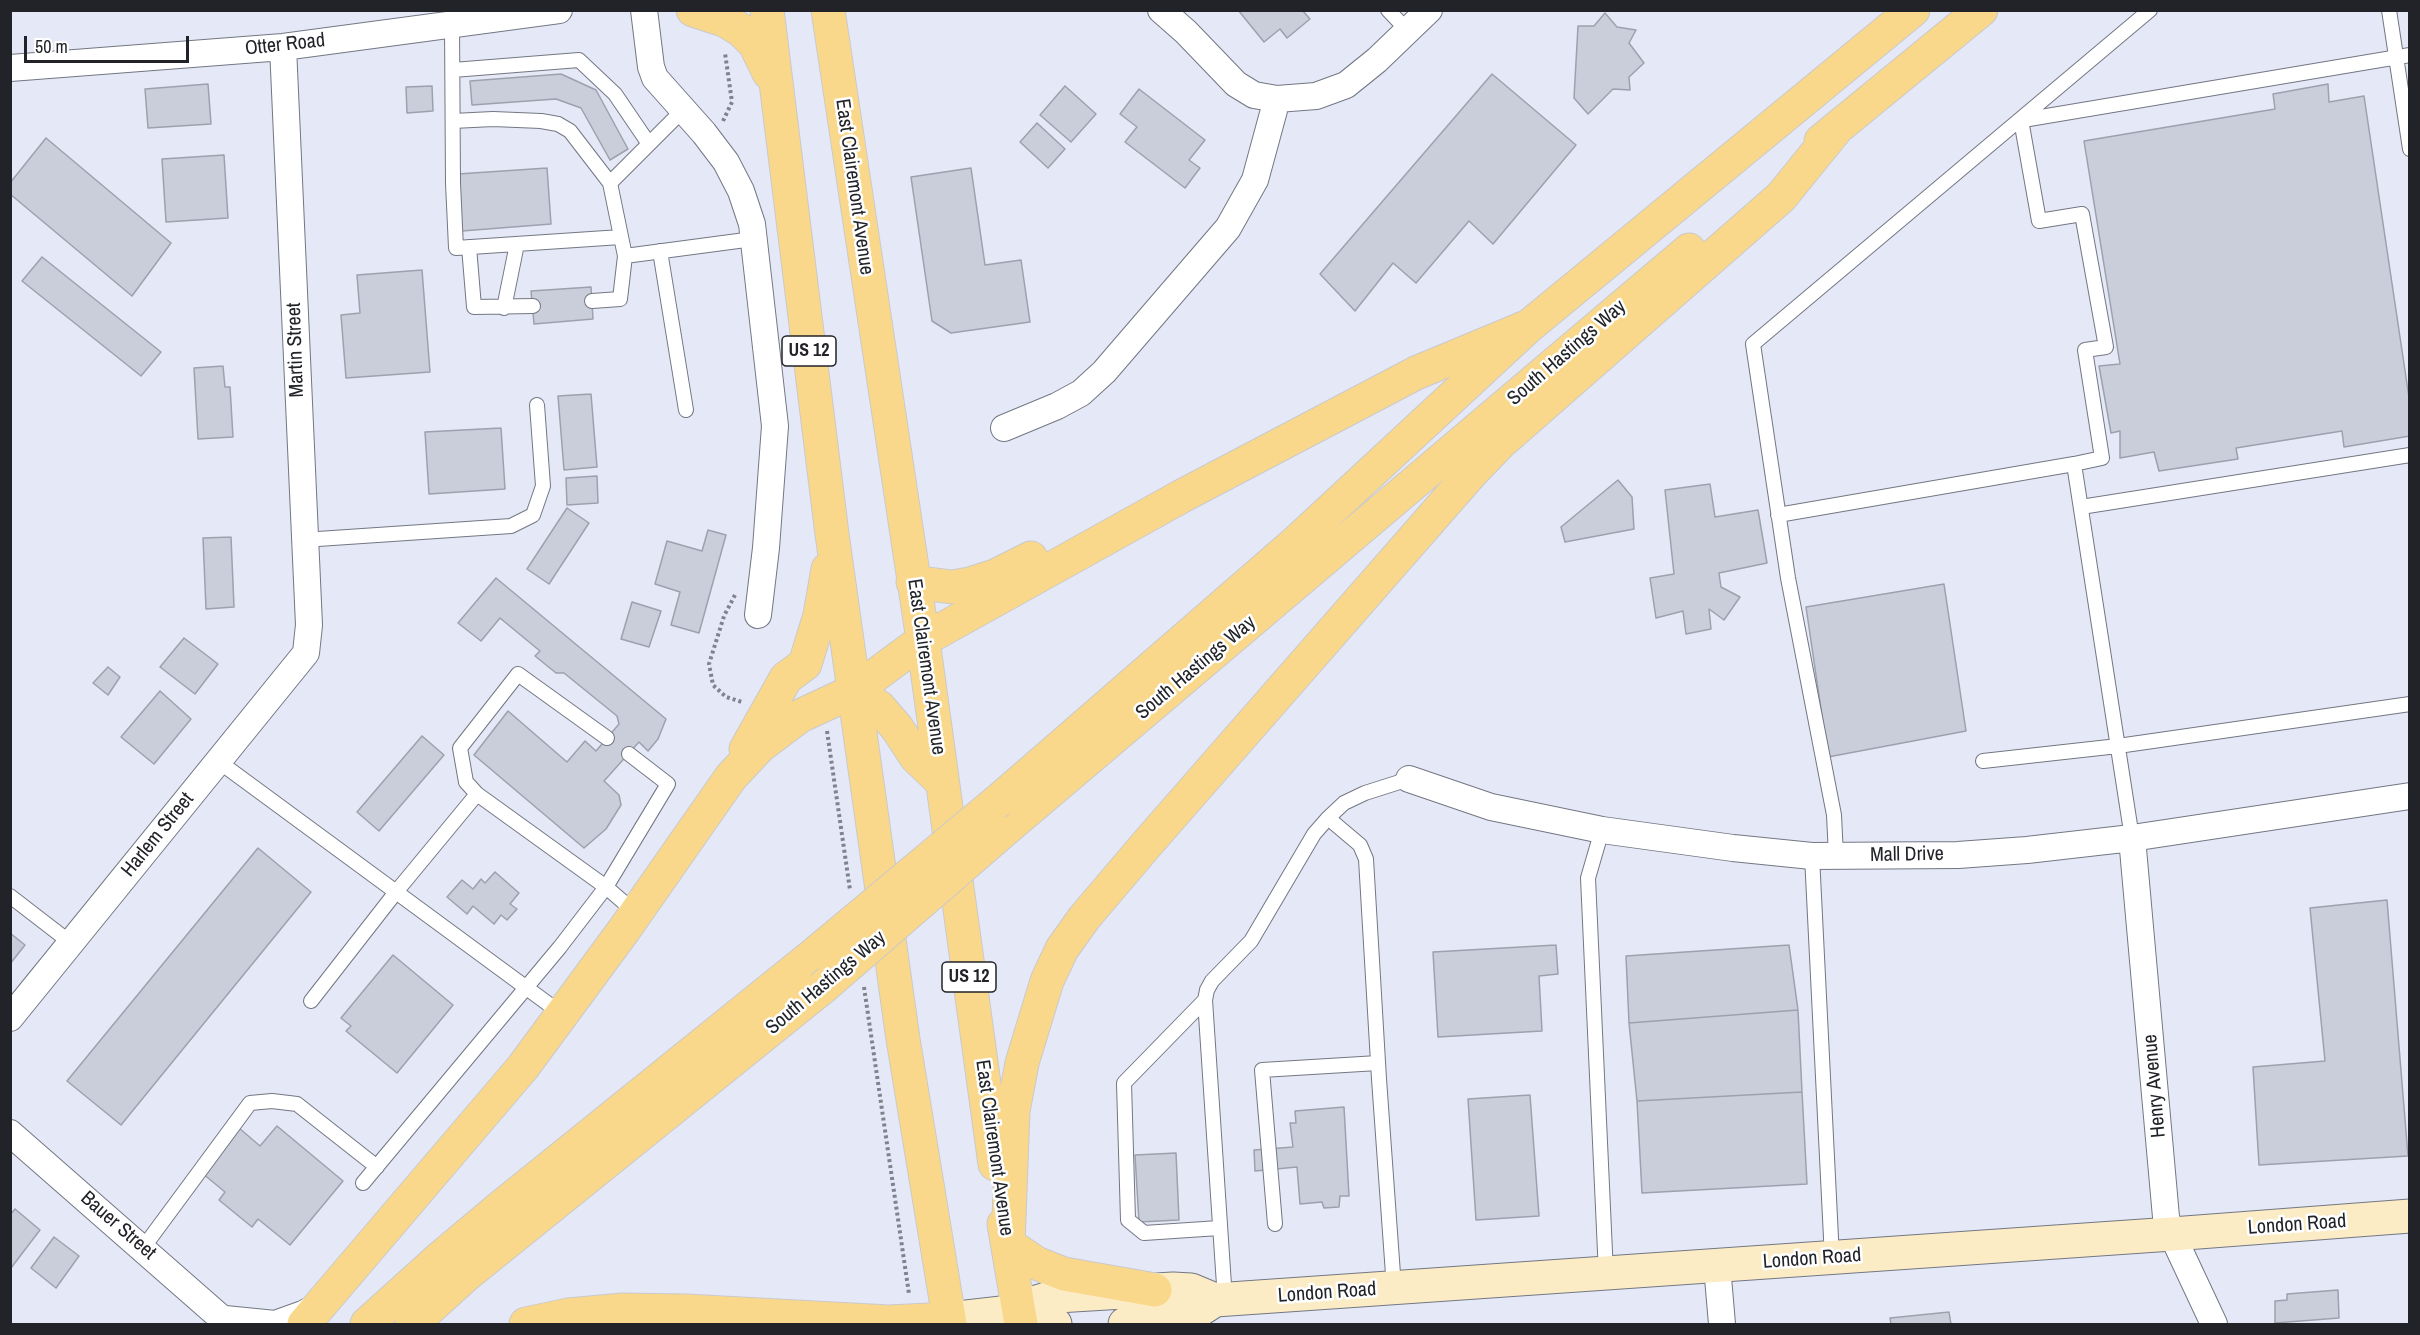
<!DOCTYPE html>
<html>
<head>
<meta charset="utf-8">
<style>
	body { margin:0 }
	#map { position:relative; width:2420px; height:1335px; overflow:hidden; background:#e5e9f7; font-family:"Archivo Narrow",sans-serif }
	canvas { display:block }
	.frame { position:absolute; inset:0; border:12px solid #212328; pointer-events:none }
	.scale { position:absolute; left:24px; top:36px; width:165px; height:27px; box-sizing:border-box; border:3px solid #212328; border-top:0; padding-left:8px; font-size:18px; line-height:21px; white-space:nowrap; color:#212328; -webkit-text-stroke:4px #fff; paint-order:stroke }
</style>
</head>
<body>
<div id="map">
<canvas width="2420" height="1335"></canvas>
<div class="frame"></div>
<div class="scale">50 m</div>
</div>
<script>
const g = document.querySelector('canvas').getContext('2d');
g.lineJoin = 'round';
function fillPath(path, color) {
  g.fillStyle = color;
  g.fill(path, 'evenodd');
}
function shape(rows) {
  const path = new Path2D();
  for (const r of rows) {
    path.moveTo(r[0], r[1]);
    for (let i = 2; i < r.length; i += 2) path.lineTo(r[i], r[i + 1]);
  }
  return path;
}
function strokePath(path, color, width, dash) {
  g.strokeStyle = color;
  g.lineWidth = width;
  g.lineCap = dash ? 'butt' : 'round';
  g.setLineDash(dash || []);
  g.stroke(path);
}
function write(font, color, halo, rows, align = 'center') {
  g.font = font + ' "Archivo Narrow",sans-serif';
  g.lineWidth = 5;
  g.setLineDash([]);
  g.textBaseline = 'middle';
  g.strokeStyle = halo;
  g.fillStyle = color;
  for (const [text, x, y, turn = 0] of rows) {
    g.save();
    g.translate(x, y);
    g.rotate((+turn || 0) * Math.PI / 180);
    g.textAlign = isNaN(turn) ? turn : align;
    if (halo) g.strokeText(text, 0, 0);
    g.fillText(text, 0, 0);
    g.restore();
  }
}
const building = shape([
	[1238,10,1302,10,1310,19,1287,38,1280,29,1264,42,1238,10],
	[1605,13,1617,27,1636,30,1629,43,1644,63,1629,77,1630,90,1613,89,1588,114,1574,98,1578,26,1594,26,1605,13],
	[561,74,596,90,628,149,610,160,581,108,556,99,472,105,470,81,561,74],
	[1492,74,1576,145,1493,244,1469,221,1416,283,1393,263,1355,311,1320,274,1492,74],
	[208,84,211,124,148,128,145,89,208,84],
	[2328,84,2329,102,2364,96,2410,404,2410,436,2344,447,2342,431,2236,448,2238,459,2159,471,2154,452,2120,458,2120,431,2111,433,2099,366,2120,364,2084,141,2275,109,2273,94,2328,84],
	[432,86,433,111,407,113,406,87,432,86],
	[1065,86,1096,114,1071,142,1040,115,1065,86],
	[1139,89,1205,140,1189,160,1200,168,1185,188,1125,142,1137,127,1120,114,1139,89],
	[1037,123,1065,149,1048,168,1020,142,1037,123],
	[46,138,171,243,132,296,10,194,10,183,46,138],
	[224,155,228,218,166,222,162,159,224,155],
	[547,168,551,224,462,231,458,174,547,168],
	[971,168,985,265,1021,260,1030,322,951,333,932,321,911,177,971,168],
	[42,257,161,352,141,376,22,281,42,257],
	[422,270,430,372,346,378,341,315,360,313,357,275,422,270],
	[591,287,593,319,534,324,531,291,591,287],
	[223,366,225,387,230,387,233,437,198,439,194,368,223,366],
	[591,394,597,467,564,470,558,396,591,394],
	[501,428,505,489,429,494,425,432,501,428],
	[597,476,598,503,567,505,566,478,597,476],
	[1618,480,1632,497,1634,529,1565,542,1561,527,1618,480],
	[1710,484,1715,517,1758,510,1767,563,1719,573,1721,587,1740,597,1724,620,1709,609,1711,629,1686,634,1683,611,1656,618,1650,578,1674,574,1665,490,1710,484],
	[567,508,589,523,549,584,527,569,567,508],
	[708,530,726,535,699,633,671,625,680,592,655,584,667,541,702,551,708,530],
	[231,537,234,607,206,609,203,538,231,537],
	[496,578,666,719,658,739,648,751,639,742,604,781,619,795,621,805,606,829,584,848,474,755,508,711,567,762,585,741,596,751,619,724,617,716,564,673,556,673,535,656,540,651,500,618,481,641,458,623,496,578],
	[1944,584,1966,731,1828,757,1806,607,1944,584],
	[632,602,661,611,649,647,621,639,632,602],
	[184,638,218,664,195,694,160,667,184,638],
	[108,667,120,677,108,695,93,683,108,667],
	[160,691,191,719,154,764,121,737,160,691],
	[422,736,444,755,379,831,357,812,422,736],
	[258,848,311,892,121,1125,67,1081,258,848],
	[495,872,519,893,510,904,517,909,507,920,501,915,494,924,473,906,467,914,447,897,462,880,473,889,481,879,485,883,495,872],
	[2387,900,2408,1156,2259,1165,2253,1067,2325,1061,2310,908,2387,900],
	[10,933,25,945,10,964,10,933],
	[1556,945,1558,974,1539,976,1542,1031,1438,1037,1433,952,1556,945],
	[1789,945,1798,1010,1629,1023,1626,956,1789,945],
	[393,955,453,1005,397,1073,346,1031,351,1026,341,1018,393,955],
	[1798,1010,1802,1092,1637,1101,1629,1023,1798,1010],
	[1802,1092,1807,1184,1642,1193,1637,1101,1802,1092],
	[1530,1095,1539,1216,1476,1220,1468,1099,1530,1095],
	[1344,1107,1349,1196,1340,1196,1339,1207,1324,1208,1322,1202,1300,1204,1297,1167,1255,1171,1254,1150,1293,1147,1290,1123,1296,1123,1295,1111,1344,1107],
	[277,1126,343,1181,290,1245,258,1219,252,1227,219,1200,225,1192,202,1173,239,1128,260,1146,277,1126],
	[1176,1153,1179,1220,1139,1222,1135,1155,1176,1153],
	[15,1209,40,1230,11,1268,10,1215,15,1209],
	[54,1237,79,1256,56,1288,31,1268,54,1237],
	[2338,1290,2339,1318,2275,1323,2275,1301,2287,1300,2287,1294,2338,1290],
	[1949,1312,1951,1324,1891,1324,1890,1318,1949,1312]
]);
const path = shape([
	[723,121,732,102,725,53],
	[735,595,724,616,709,664,713,685,726,697,742,702],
	[827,731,850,890],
	[864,987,909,1294]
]);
const lane = shape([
	[1388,10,1407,30],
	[2389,10,2410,149],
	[452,25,453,183,456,248,621,237],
	[453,70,579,60,615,94,649,144],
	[2021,120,2039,221,2082,214,2106,347,2085,350,2102,458,2074,464,2132,838],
	[2023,120,2410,55],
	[453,121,493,119,541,121,558,124,570,131,610,183,625,256,620,299,592,301],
	[610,183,683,110],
	[469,247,474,307,533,306],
	[660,251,686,410],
	[625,256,753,239],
	[504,308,517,244],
	[2081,507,2410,455],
	[1778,515,2074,464],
	[303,540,511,526,533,515,543,486,537,405],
	[607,738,518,674,460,748,466,782,477,794,606,887,668,784,629,754],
	[218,761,562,1014],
	[1983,761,2118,746,2410,704],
	[1328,818,1360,845,1366,859,1379,1079,1394,1288],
	[1602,830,1588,878,1606,1274],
	[1812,856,1832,1258],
	[1836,856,1834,815,1788,578,1753,344,2150,10],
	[10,896,71,943],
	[1205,1000,1124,1083,1128,1220,1144,1233,1219,1228],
	[311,1001,396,892,477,794],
	[363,1183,560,947,606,887,636,913],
	[1275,1224,1262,1070,1378,1063],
	[143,1248,250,1103,272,1101,297,1104,377,1167],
	[1225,1300,1205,1000,1207,990,1212,981,1251,941,1314,834,1328,818,1344,803,1365,793,1409,779]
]);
const street = shape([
	[644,10,651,67,655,78,704,133,726,162,741,191,752,224,775,426,766,548,758,615],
	[1161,10,1186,32,1236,84,1254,95,1277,99,1316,96,1346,85,1377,60,1429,10],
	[10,68,283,47,559,10],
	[1004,428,1057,406,1081,393,1104,372,1228,228,1255,180,1277,99],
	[1409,779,1491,807,1602,830,1733,848,1812,856,1958,855,2027,850,2132,838,2410,796],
	[2132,838,2166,1217,2169,1228,2214,1324],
	[10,1018,306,653,309,625,283,47],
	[10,1133,228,1324],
	[1717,1266,1722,1324],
	[225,1319,275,1324,303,1314,318,1306]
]);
const secondary = shape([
	[1019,1311,1055,1324],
	[949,1319,1019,1311,1036,1302,1057,1296,1173,1289,1191,1290,1215,1300],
	[1125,1324,1172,1320,1198,1311,1215,1300,2172,1234,2410,1216]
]);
const primary = shape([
	[693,10,724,20,741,30,755,44,769,73],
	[767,10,832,534,903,1039,950,1324],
	[828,10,923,640,995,1164],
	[1821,141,1981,10],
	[913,582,952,587,970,584,995,576,1031,558],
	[854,691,879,707,897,728,916,757,942,782],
	[746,749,786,678,805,664,820,615,828,569],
	[998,801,1294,544,1529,326,1913,10],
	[1001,833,1689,250],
	[1004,1224,1021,1324],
	[1008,1244,1013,1111,1022,1063,1047,981,1062,949,1084,918,1146,845,1473,471,1500,443,1781,197,1837,128],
	[1008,1244,1036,1263,1064,1274,1155,1290],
	[304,1324,523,1067,624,930,731,777,760,746,800,716,854,691,923,640,1182,496,1416,373,1529,326],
	[367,1324,439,1259,501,1207,817,952],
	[412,1324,465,1276,822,988],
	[526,1324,568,1315,623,1310,686,1311,889,1322,949,1319]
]);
const primaryBridge = shape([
	[817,952,998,801],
	[822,988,1001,833]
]);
const shields = [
	[809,351,54],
	[969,977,54]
];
const shieldNames = [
	["US 12",809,351],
	["US 12",969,977]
];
const streetNames = [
	["Otter Road",285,45,-6],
	["East Clairemont Avenue",854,187,82],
	["Martin Street",296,350,-92],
	["South Hastings Way",1567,353,-41],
	["East Clairemont Avenue",926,667,82],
	["South Hastings Way",1196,668,-40],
	["Harlem Street",158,835,-51],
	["Mall Drive",1907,855,-1],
	["South Hastings Way",826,983,-40],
	["Henry Avenue",2155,1086,-95],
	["East Clairemont Avenue",994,1148,82],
	["London Road",2297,1225,-4],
	["Bauer Street",118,1226,41],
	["London Road",1812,1259,-4],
	["London Road",1327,1293,-4]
];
fillPath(building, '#cacedb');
strokePath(building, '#9da1ae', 1.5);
strokePath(lane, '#737783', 16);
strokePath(street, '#737783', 28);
strokePath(secondary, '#737783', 35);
strokePath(primary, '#cacacb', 35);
strokePath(path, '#80838d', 4, [3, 3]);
strokePath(lane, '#fff', 14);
strokePath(street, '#fff', 26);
strokePath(secondary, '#fcecc5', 33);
strokePath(primary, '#fad88b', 33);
strokePath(primaryBridge, '#cacacb', 35, []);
strokePath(primaryBridge, '#fad88b', 33);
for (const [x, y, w] of shields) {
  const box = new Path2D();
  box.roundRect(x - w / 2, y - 15, w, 30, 4.5);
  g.fillStyle = '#fff';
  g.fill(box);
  strokePath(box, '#212328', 1.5);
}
write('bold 18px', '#212328', null, shieldNames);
write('20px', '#212328', '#fff', streetNames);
</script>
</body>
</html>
